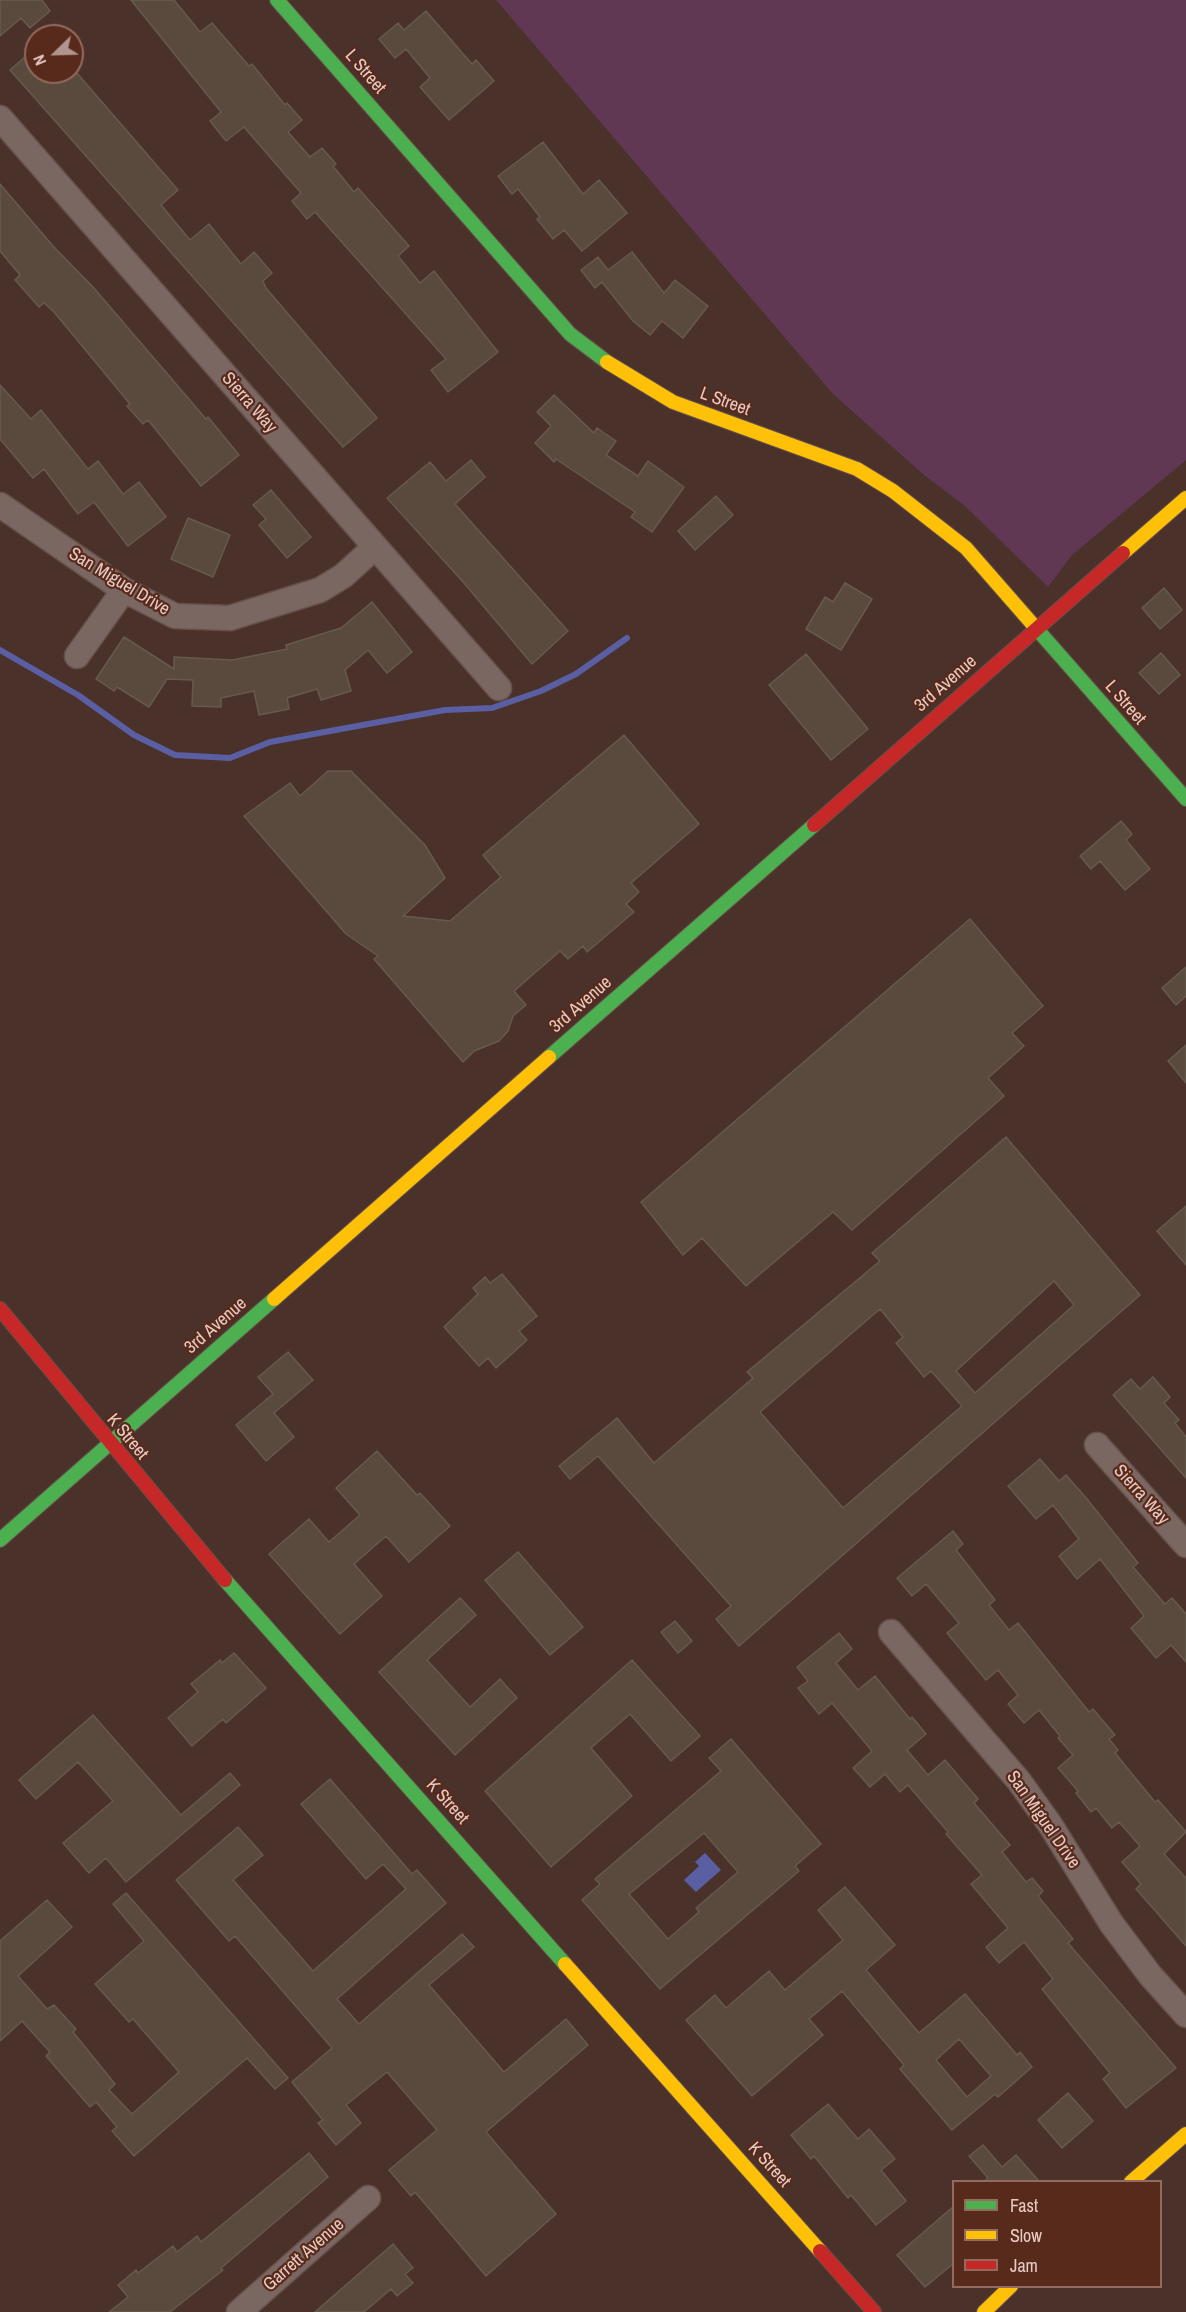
<!DOCTYPE html>
<html>
<head>
<meta charset="utf-8">
<style>
	body { margin:0 }
	#map { position:relative; width:1186px; height:2312px; overflow:hidden; background:#4a312a; font-family:"Archivo Narrow",sans-serif }
	canvas { display:block }
	.legend { position:absolute; left:952px; top:2180px; width:210px; height:108px; box-sizing:border-box; background:#582a1c; border:2px solid #926a5e; margin:0; padding:8px 10px; list-style:none; font-size:18px; color:#e8cac2 }
	.legend li { display:flex; align-items:center; gap:12px; height:30px }
	.legend b { width:30px; border:2px solid #926a5e }
	.north { position:absolute; left:24px; top:24px; width:60px; height:60px; box-sizing:border-box; background:#582a1c; border:2px solid #926a5e; border-radius:50%; rotate:247deg; font-size:16px; font-weight:700; line-height:24px; text-align:center; color:#e8cac2 }
	.north::after { content:''; display:block; margin:auto; width:21px; height:27px; background:#b1948d; clip-path:polygon(50% 0,100% 100%,50% 72%,0 100%) }
</style>
</head>
<body>
<div id="map">
<canvas width="1186" height="2312"></canvas>
<ul class="legend">
<li><b style="height:8px;background:#4caf50"></b>Fast</li>
<li><b style="height:8px;background:#ffc107"></b>Slow</li>
<li><b style="height:8px;background:#c62828"></b>Jam</li>
</ul>
<div class="north">N</div>
</div>
<script>
const g = document.querySelector('canvas').getContext('2d');
g.lineJoin = 'round';
function fillPath(path, color) {
  g.fillStyle = color;
  g.fill(path, 'evenodd');
}
function shape(rows) {
  const path = new Path2D();
  for (const r of rows) {
    path.moveTo(r[0], r[1]);
    for (let i = 2; i < r.length; i += 2) path.lineTo(r[i], r[i + 1]);
  }
  return path;
}
function strokePath(path, color, width, dash) {
  g.strokeStyle = color;
  g.lineWidth = width;
  g.lineCap = dash ? 'butt' : 'round';
  g.setLineDash(dash || []);
  g.stroke(path);
}
function write(font, color, halo, rows, align = 'center') {
  g.font = font + ' "Archivo Narrow",sans-serif';
  g.lineWidth = 4.5;
  g.setLineDash([]);
  g.textBaseline = 'middle';
  g.strokeStyle = halo;
  g.fillStyle = color;
  for (const [text, x, y, turn = 0] of rows) {
    g.save();
    g.translate(x, y);
    g.rotate((+turn || 0) * Math.PI / 180);
    g.textAlign = isNaN(turn) ? turn : align;
    if (halo) g.strokeText(text, 0, 0);
    g.fillText(text, 0, 0);
    g.restore();
  }
}
const green = shape([
	[496,0,1186,0,1186,460,1072,555,1048,587,965,506,924,475,833,394]
]);
const water = shape([
	[705,1853,721,1870,696,1892,684,1880,699,1866,695,1862]
]);
const stream = shape([
	[0,650,78,695,134,735,175,755,230,758,270,742,445,710,492,708,541,691,576,674,627,638]
]);
const building = shape([
	[0,0,42,0,50,11,30,28,21,18,0,36,0,0],
	[131,0,174,0,200,32,212,23,249,66,252,64,285,105,287,103,302,120,288,132,310,157,322,148,336,164,333,166,354,192,358,188,409,246,398,256,420,283,434,271,498,352,448,392,431,370,446,359,315,212,307,219,292,201,301,193,244,127,226,141,210,121,221,112,131,0],
	[426,11,472,64,476,60,494,81,449,120,420,87,430,78,406,49,395,58,379,39,398,23,404,30,426,11],
	[26,56,36,67,36,72,76,72,178,190,161,205,190,240,209,224,241,264,254,252,272,273,263,281,266,288,377,418,343,447,10,70,26,56],
	[543,142,583,194,599,180,627,213,582,251,564,230,553,239,537,219,540,217,518,189,512,194,498,176,543,142],
	[0,184,53,246,93,287,206,419,208,417,239,455,201,486,148,420,143,424,127,406,130,404,54,312,44,303,39,307,15,280,20,275,0,251,0,184],
	[632,252,664,293,675,280,708,306,683,338,662,321,650,335,633,321,602,282,595,288,581,270,598,257,608,270,632,252],
	[0,385,31,419,41,410,88,469,98,461,123,494,139,482,166,517,128,546,94,502,78,514,44,469,33,478,0,439,0,385],
	[554,395,594,433,597,428,616,441,606,455,638,476,648,461,684,487,652,532,631,517,635,512,556,459,554,462,535,443,551,426,537,412,554,395],
	[471,460,485,477,455,504,568,631,532,664,464,583,387,498,430,462,446,481,471,460],
	[271,490,311,537,287,558,259,525,266,519,253,505,271,490],
	[716,496,733,515,695,550,678,531,716,496],
	[188,518,230,535,213,577,171,559,188,518],
	[845,583,872,599,841,650,806,629,825,597,833,602,845,583],
	[1164,588,1182,610,1160,629,1142,608,1164,588],
	[372,602,412,652,387,673,368,650,345,670,351,691,321,700,317,689,287,698,289,709,259,715,254,691,221,698,221,707,192,706,193,680,167,679,149,707,117,687,114,691,96,679,124,637,174,669,174,657,232,660,287,649,286,645,341,628,372,602],
	[1161,653,1180,675,1159,694,1139,673,1161,653],
	[806,654,868,729,831,760,769,685,806,654],
	[624,735,699,824,631,883,639,892,626,904,634,912,587,952,583,946,568,959,560,951,514,991,526,1005,513,1016,508,1031,499,1041,474,1051,463,1062,374,959,378,956,346,934,244,816,290,783,300,796,328,771,351,771,425,845,445,878,403,916,450,921,501,877,483,855,624,735],
	[1121,821,1132,834,1126,840,1150,869,1125,890,1100,861,1091,869,1080,856,1121,821],
	[970,919,1043,1006,1012,1033,1024,1046,988,1078,1004,1096,852,1230,833,1212,746,1286,702,1238,683,1255,641,1202,970,919],
	[1186,967,1186,996,1176,1005,1162,988,1186,967],
	[1186,1045,1186,1083,1168,1061,1186,1045],
	[1006,1137,1140,1295,739,1646,716,1619,731,1606,598,1456,570,1479,559,1466,617,1418,654,1463,753,1378,747,1372,880,1261,872,1253,1006,1137],
	[1054,1281,1074,1305,975,1393,956,1371,1054,1281],
	[880,1309,903,1337,896,1343,924,1377,931,1371,962,1406,843,1508,760,1412,880,1309],
	[1186,1206,1186,1265,1157,1231,1186,1206],
	[502,1274,537,1316,519,1331,527,1340,496,1368,488,1358,479,1366,444,1327,478,1294,473,1288,485,1277,490,1283,502,1274],
	[288,1352,313,1380,274,1413,294,1437,266,1461,236,1425,273,1394,258,1377,288,1352],
	[1153,1377,1170,1397,1164,1403,1179,1420,1175,1423,1186,1437,1186,1478,1113,1395,1131,1379,1140,1389,1153,1377],
	[377,1451,417,1495,420,1493,450,1526,409,1562,386,1536,354,1564,382,1596,340,1634,269,1554,309,1519,329,1542,360,1515,336,1488,377,1451],
	[1040,1459,1059,1481,1066,1475,1087,1499,1138,1563,1133,1567,1165,1604,1172,1598,1186,1614,1186,1662,1171,1645,1156,1658,1131,1628,1144,1616,1100,1559,1077,1579,1059,1556,1079,1539,1053,1505,1036,1519,1008,1486,1040,1459],
	[953,1531,963,1544,956,1550,995,1600,989,1605,1009,1630,1018,1623,1089,1712,1093,1709,1115,1735,1109,1739,1118,1750,1115,1753,1155,1802,1158,1800,1186,1832,1164,1854,1186,1878,1186,1946,1136,1889,1141,1884,1122,1862,1140,1846,1119,1822,1112,1828,1096,1808,1091,1812,1076,1793,1078,1791,1058,1768,1073,1755,1058,1738,1060,1736,1039,1710,1024,1723,1008,1704,1018,1695,998,1670,986,1680,947,1633,959,1623,926,1584,912,1596,897,1578,953,1531],
	[518,1552,583,1627,550,1655,485,1580,518,1552],
	[460,1598,476,1615,427,1660,470,1707,500,1679,517,1698,455,1755,379,1672,460,1598],
	[675,1621,692,1641,678,1653,661,1632,675,1621],
	[839,1633,852,1649,836,1663,858,1690,875,1676,910,1719,912,1717,926,1734,907,1750,928,1775,945,1760,978,1799,974,1803,1010,1845,1002,1852,1026,1882,1032,1878,1043,1891,1038,1896,1073,1939,1068,1943,1176,2068,1126,2108,1103,2079,1110,2073,1042,1989,1053,1979,1024,1942,999,1963,986,1947,1008,1928,971,1884,982,1875,946,1834,948,1832,908,1785,900,1792,885,1774,870,1787,853,1768,872,1751,832,1703,819,1714,798,1688,808,1681,797,1667,839,1633],
	[234,1653,266,1688,226,1723,223,1719,192,1746,168,1718,198,1692,191,1684,220,1660,222,1663,234,1653],
	[632,1660,700,1736,671,1761,630,1714,591,1748,632,1796,551,1867,485,1791,632,1660],
	[93,1715,181,1815,230,1773,240,1785,126,1882,106,1858,89,1873,63,1843,113,1801,78,1762,36,1799,19,1780,93,1715],
	[731,1739,821,1844,795,1866,799,1871,660,1989,582,1900,600,1884,595,1879,721,1771,709,1758,731,1739],
	[704,1833,738,1872,696,1908,699,1912,668,1939,629,1894,704,1833],
	[330,1779,412,1874,417,1870,446,1903,337,1999,359,2024,462,1934,474,1947,429,1985,504,2072,566,2019,588,2045,486,2132,556,2214,486,2276,415,2192,411,2196,389,2170,437,2130,387,2072,346,2105,361,2123,336,2145,318,2123,323,2120,292,2082,332,2048,235,1936,229,1941,176,1880,238,1827,263,1855,233,1880,313,1971,406,1889,383,1864,366,1879,301,1804,330,1779],
	[845,1887,895,1945,866,1970,919,2033,965,1994,1017,2055,1020,2052,1032,2067,998,2097,995,2094,952,2130,900,2069,904,2065,842,1991,809,2019,823,2035,752,2096,686,2020,715,1995,726,2008,769,1971,785,1990,843,1940,818,1910,845,1887],
	[959,2039,991,2076,967,2097,936,2060,959,2039],
	[126,1893,288,2078,275,2089,247,2058,134,2156,112,2131,117,2127,96,2102,90,2107,46,2056,50,2052,22,2021,0,2041,0,1941,47,1900,72,1927,18,1976,47,2009,54,2005,76,2029,73,2032,115,2084,109,2090,132,2114,179,2072,133,2019,129,2022,95,1984,144,1941,113,1904,126,1893],
	[1068,2093,1093,2121,1062,2148,1038,2120,1068,2093],
	[828,2104,858,2139,869,2129,895,2159,881,2170,906,2201,876,2225,851,2195,848,2198,814,2156,811,2159,791,2135,828,2104],
	[983,2145,1002,2167,1016,2155,1039,2181,984,2181,988,2178,969,2156,983,2145],
	[309,2153,328,2177,221,2268,223,2270,170,2312,109,2312,128,2297,118,2285,136,2270,138,2273,173,2246,177,2252,197,2236,201,2242,309,2153],
	[954,2206,954,2263,925,2287,897,2255,954,2206],
	[393,2244,413,2268,405,2274,413,2283,397,2296,391,2289,364,2312,315,2312,393,2244]
]);
const street = shape([
	[0,118,499,688],
	[0,505,124,590,175,616,230,618,320,590,343,576,375,547],
	[77,656,124,590],
	[1097,1445,1186,1545],
	[891,1632,1019,1781,1051,1826,1111,1923,1150,1975,1186,2015],
	[239,2312,368,2198]
]);
const fast = shape([
	[277,0,570,334,607,362],
	[1035,627,1186,799],
	[549,1057,814,825],
	[0,1540,274,1299],
	[225,1580,565,1964]
]);
const slow = shape([
	[607,362,673,402,857,469,893,491,966,548,1035,627],
	[1123,553,1186,498],
	[274,1299,549,1057],
	[565,1964,820,2251],
	[1131,2182,1186,2134],
	[984,2312,1011,2286]
]);
const jam = shape([
	[814,825,1123,553],
	[0,1309,225,1580],
	[820,2251,874,2312]
]);
const streetNames = [
	["L Street",365,72,49],
	["L Street",725,402,20],
	["Sierra Way",249,403,49],
	["San Miguel Drive",119,582,31],
	["3rd Avenue",946,684,-41],
	["L Street",1125,703,49],
	["3rd Avenue",581,1005,-41],
	["3rd Avenue",216,1326,-41],
	["K Street",127,1437,50],
	["Sierra Way",1141,1495,48],
	["K Street",447,1802,48],
	["San Miguel Drive",1043,1820,55],
	["K Street",769,2165,48],
	["Garrett Avenue",304,2255,-41]
];
fillPath(green, '#603853');
fillPath(water, '#5a5fa3');
strokePath(stream, '#5a5fa3', 6);
fillPath(building, '#594a3d');
strokePath(building, '#675a4d', 1.5);
strokePath(street, '#664f49', 27);
strokePath(fast, '#664f49', 16);
strokePath(slow, '#664f49', 16);
strokePath(jam, '#664f49', 16);
strokePath(street, '#7b6762', 24);
strokePath(fast, '#4caf50', 14);
strokePath(slow, '#ffc107', 14);
strokePath(jam, '#c62828', 14);
write('18px', '#e8cac2', '#582a1c', streetNames);
</script>
</body>
</html>
